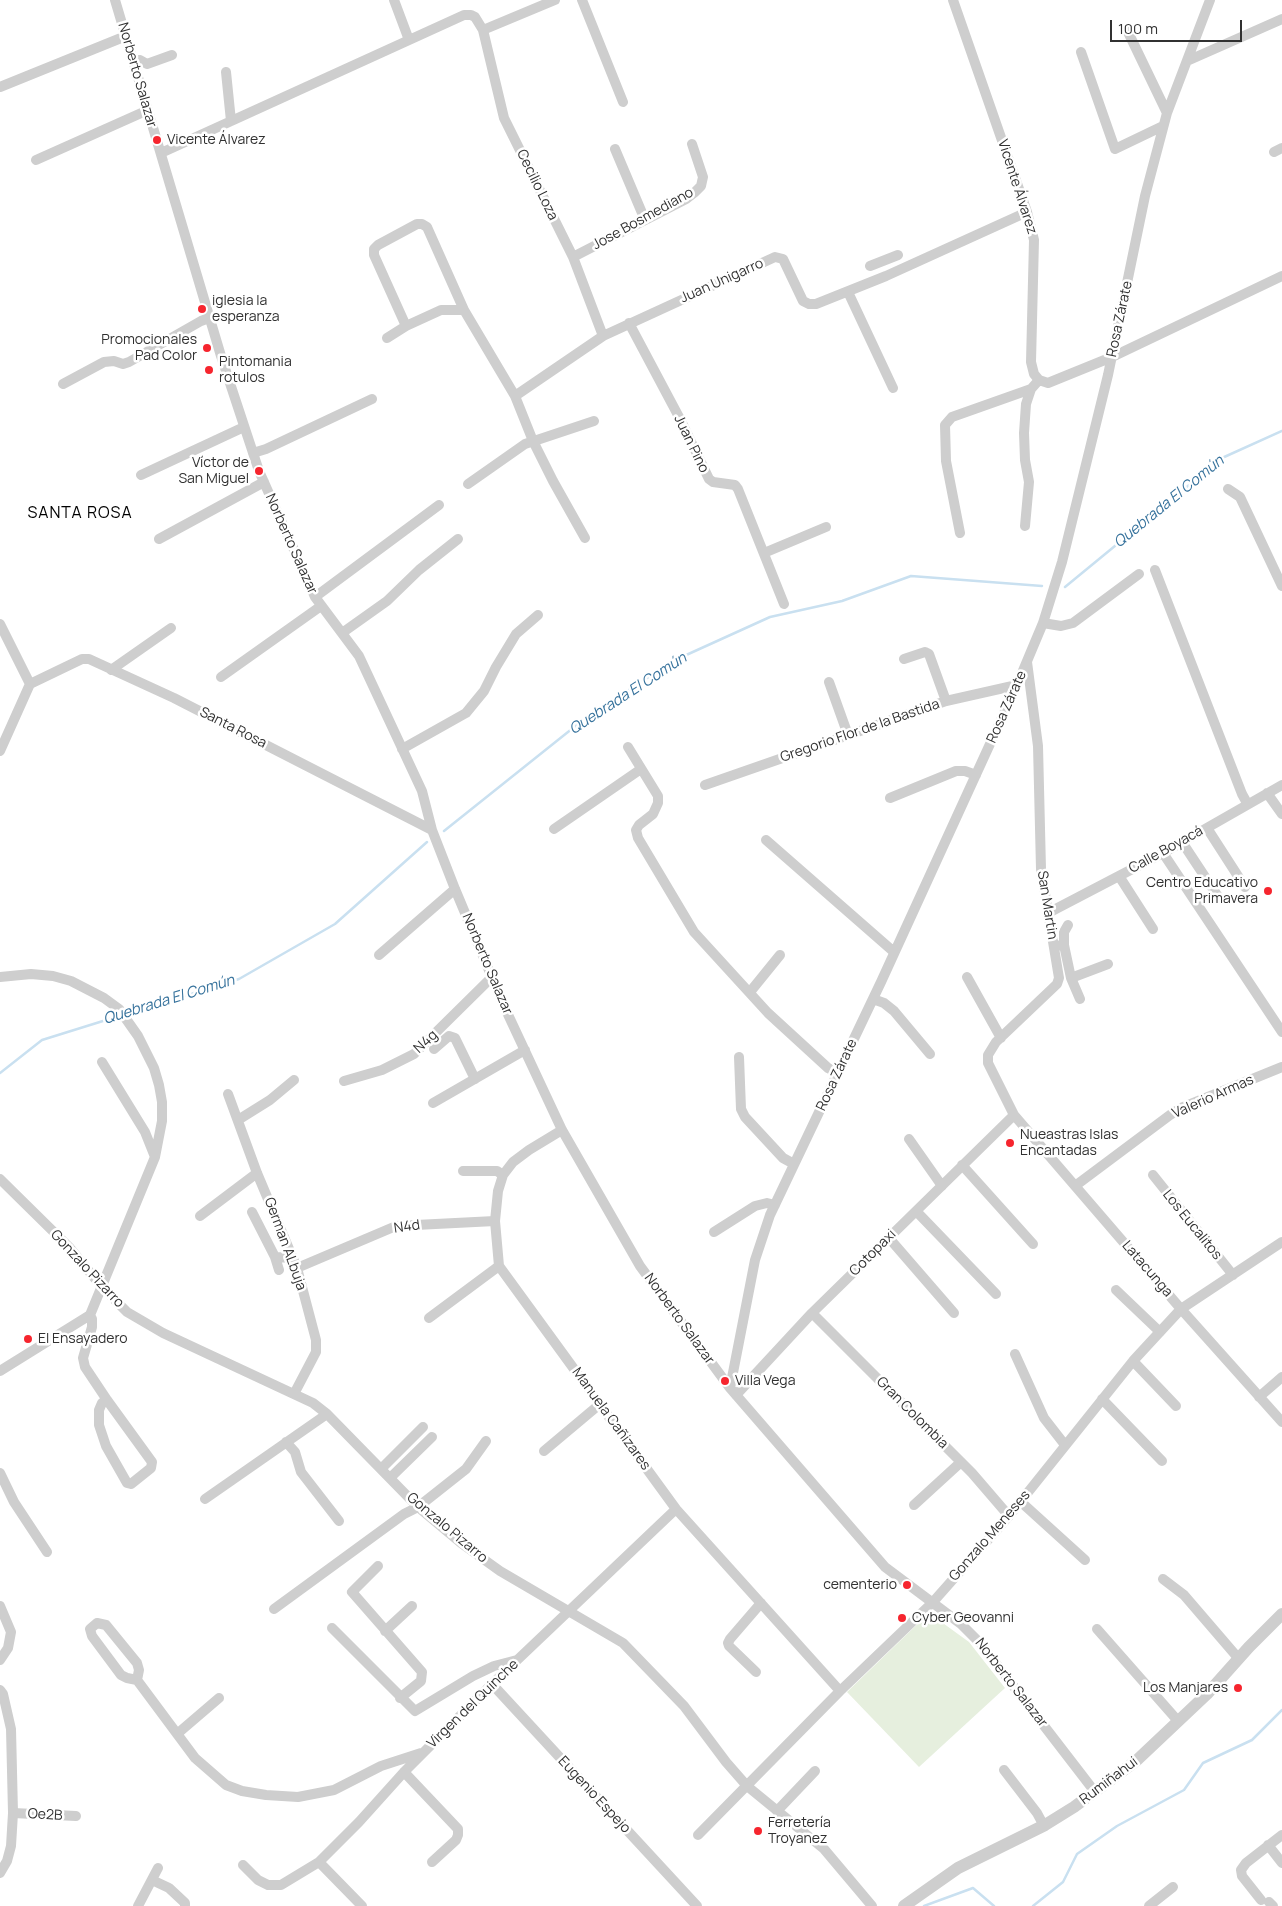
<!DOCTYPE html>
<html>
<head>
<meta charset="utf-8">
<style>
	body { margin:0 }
	#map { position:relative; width:1282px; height:1906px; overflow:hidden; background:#fff; font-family:Manrope,sans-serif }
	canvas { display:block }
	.scale { position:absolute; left:1110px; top:20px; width:132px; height:22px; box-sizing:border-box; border:2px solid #313131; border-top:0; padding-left:6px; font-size:15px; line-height:18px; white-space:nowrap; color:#313131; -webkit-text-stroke:4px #fff; paint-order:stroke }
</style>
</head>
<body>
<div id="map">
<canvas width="1282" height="1906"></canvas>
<div class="scale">100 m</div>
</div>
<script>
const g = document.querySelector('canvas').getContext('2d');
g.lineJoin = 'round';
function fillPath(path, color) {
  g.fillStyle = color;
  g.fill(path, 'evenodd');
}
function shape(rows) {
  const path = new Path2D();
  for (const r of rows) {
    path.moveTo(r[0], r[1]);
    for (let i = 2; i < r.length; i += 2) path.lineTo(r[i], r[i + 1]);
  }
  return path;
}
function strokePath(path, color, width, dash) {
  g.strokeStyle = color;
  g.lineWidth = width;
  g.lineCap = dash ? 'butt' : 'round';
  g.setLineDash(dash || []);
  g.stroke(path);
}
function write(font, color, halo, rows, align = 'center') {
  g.font = font + ' Manrope,sans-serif';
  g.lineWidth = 5;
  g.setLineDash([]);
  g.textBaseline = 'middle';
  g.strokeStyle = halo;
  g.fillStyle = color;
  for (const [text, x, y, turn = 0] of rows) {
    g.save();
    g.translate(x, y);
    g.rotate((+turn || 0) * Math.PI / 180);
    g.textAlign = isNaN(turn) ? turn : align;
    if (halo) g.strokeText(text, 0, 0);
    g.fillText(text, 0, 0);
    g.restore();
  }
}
const green = shape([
	[929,1613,969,1642,1005,1688,919,1767,847,1692]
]);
const stream = shape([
	[1065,587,1222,458,1282,431],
	[444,831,583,720,673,661,770,617,842,601,911,576,1042,586],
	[127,1014,239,979,335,924,427,842],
	[0,1073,42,1040,119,1016],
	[924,1906,973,1888,994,1906],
	[1033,1906,1063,1882,1077,1854,1117,1826,1184,1790,1203,1763,1252,1740,1282,1710]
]);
const minor = shape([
	[115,0,221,356,259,471,315,597,359,656,422,791,432,830,455,889,504,1006,562,1130,640,1266,730,1388,885,1567,961,1624,981,1644,1095,1792],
	[394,0,409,40],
	[582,0,623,102],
	[953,0,1027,212,1034,240,1031,362,1034,374,1039,380],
	[483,30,555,0],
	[1128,32,1167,113],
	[1081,52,1115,149,1163,126],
	[133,61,140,60,147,64,172,55],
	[1187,61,1282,19],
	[226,72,231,121],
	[0,87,126,36],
	[615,149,645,220],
	[1274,152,1282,148],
	[161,153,464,15,471,15,475,17,483,30,504,118,573,257,603,336],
	[36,160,148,110],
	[573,257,686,199,695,192,701,186,703,177,692,144],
	[870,266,898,255],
	[848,292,893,388],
	[629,323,679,417,709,479,713,482,735,485,738,489,784,604],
	[406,326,374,255,374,249,378,245,417,224,422,224,427,227,464,310,515,396,533,441,553,481,585,538],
	[387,338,406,326,441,310,464,310],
	[1039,380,1048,383,1112,357,1282,276],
	[63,384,104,362,114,361,123,364,129,362,201,321,209,318],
	[515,396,603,336,775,257,783,259,803,301,809,304,816,304,886,276,1027,212],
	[253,453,266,449,372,399],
	[141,475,244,427],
	[468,484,525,444,594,421],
	[1228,489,1240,497,1282,586],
	[1025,526,1029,482,1025,460,1024,433,1026,404,1031,389],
	[960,533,946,461,945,425,952,417,1031,389,1039,380],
	[159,539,264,482],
	[764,553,826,527],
	[1155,570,1242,794,1247,803],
	[315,597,439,505],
	[1043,623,1061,626,1073,623,1139,574],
	[0,624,30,684],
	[342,633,387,601,419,570,458,539],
	[904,659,925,652,929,654,946,701],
	[1027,662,1038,746,1041,869,1059,978,1057,984,996,1042,988,1055,988,1063,1014,1115,1181,1309,1282,1422],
	[111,670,171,628],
	[221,677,321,606],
	[829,682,848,735],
	[30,684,82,659,89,659,174,698,432,830],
	[628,747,658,796,658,803,653,814,639,825,636,830,638,838,694,932,768,1013,828,1068,838,1073],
	[402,749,466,713,484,691,496,667,516,634,538,615],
	[0,751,30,684],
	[705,785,946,701,1017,685],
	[1267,793,1282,814],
	[890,798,956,771,965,771,976,775],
	[1207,828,1245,887],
	[554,829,641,769],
	[766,840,894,952],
	[1182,842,1219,898],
	[1163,853,1282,1032],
	[1119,876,1153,929],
	[1048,913,1163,853,1282,785],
	[1064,945,1064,932,1068,925],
	[1054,946,1064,945,1071,978,1108,964],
	[379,955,455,889],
	[0,977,31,974,53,976,71,981,104,998,119,1009,138,1036,154,1068,159,1085,162,1102,162,1121,155,1157,90,1315,92,1319,92,1327,83,1358,85,1367,107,1400,152,1462,151,1468,131,1484,127,1483,106,1446,99,1425,99,1410,102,1403,107,1400],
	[967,977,1001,1038],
	[1071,978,1080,999],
	[750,992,780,955],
	[873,999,884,1003,894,1011,930,1054],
	[434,1049,449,1036,455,1038,475,1079],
	[739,1057,741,1109,745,1117,783,1158,794,1164],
	[102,1062,145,1132,155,1157],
	[344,1081,382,1070,414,1054,492,977],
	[228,1094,257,1173,297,1268,316,1340,316,1352,294,1394],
	[433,1103,525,1050],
	[238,1120,270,1100,294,1080],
	[562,1130,529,1150,513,1162,503,1175,498,1191,495,1221,499,1266,676,1509,840,1691],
	[909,1139,942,1186],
	[962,1165,1033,1244],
	[463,1171,497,1171,503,1175],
	[1153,1175,1233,1275],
	[0,1179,69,1247,102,1287,127,1312,163,1333,313,1403,327,1414,418,1507,461,1543,500,1571,623,1643,684,1706,726,1762,747,1786,824,1849,872,1906],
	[1075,1186,1170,1115,1181,1108,1282,1067],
	[916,1211,996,1294],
	[252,1212,275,1257,293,1258],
	[200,1216,257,1173],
	[714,1232,755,1206,767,1203,775,1205],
	[889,1238,954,1313],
	[275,1257,279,1270],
	[297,1268,396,1226,495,1221],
	[1116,1290,1160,1332],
	[812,1313,972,1473,1009,1516],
	[429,1318,499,1266],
	[1015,1354,1044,1418,1065,1445],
	[1133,1361,1176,1406],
	[0,1371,90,1315],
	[730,1388,755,1260,770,1215,881,982,1017,685,1043,623,1062,562,1108,375,1145,196,1167,113,1210,0],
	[736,1395,812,1313,1014,1115],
	[1259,1397,1282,1377],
	[1102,1399,1162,1461],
	[286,1442,295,1452,301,1472,339,1521],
	[544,1451,600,1404],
	[381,1469,423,1427],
	[0,1473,14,1502,47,1552],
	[390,1478,432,1437],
	[205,1499,327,1414],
	[1021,1502,1085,1560],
	[914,1505,961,1462],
	[378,1566,352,1592,422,1672,421,1681,400,1698],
	[1163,1579,1184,1595,1239,1659],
	[0,1606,11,1632,8,1648,0,1660],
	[274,1609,404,1514,418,1507,466,1469,486,1441],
	[332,1628,415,1711,473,1676,494,1666,517,1660],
	[1097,1629,1178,1721],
	[385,1631,412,1606],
	[756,1672,729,1646,728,1643,730,1639,761,1603],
	[137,1680,139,1670,137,1663,106,1625,97,1623,90,1629,92,1636,121,1675,127,1678,137,1680,195,1758,226,1785,242,1791,266,1795,298,1797,334,1790,381,1766,421,1753],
	[492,1684,697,1906],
	[0,1690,3,1694,11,1729,13,1813,11,1846,7,1861,0,1873],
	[177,1734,219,1698],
	[1004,1770,1037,1813,1044,1826],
	[404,1772,458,1829,458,1835,456,1840,432,1862],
	[777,1811,815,1771],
	[13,1813,76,1816],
	[698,1835,840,1691,933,1602,1009,1516,1133,1361,1181,1309,1282,1242],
	[1268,1845,1282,1863],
	[243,1865,258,1880,268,1885,281,1885,319,1862],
	[152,1880,169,1888,185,1903,185,1906],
	[1261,1900,1242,1876,1241,1870,1246,1863,1282,1835],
	[1269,1902,1273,1906],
	[138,1906,158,1868],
	[362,1906,319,1862,359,1822,404,1772,492,1684,676,1509],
	[1149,1906,1173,1887]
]);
const tertiary = shape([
	[904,1906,958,1868,1045,1825,1074,1807,1136,1761,1207,1694,1249,1647,1282,1614]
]);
const markers = [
	[157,140,5,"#f6252e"],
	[202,309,5,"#f6252e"],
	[207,348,5,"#f6252e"],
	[209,370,5,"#f6252e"],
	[259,471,5,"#f6252e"],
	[1268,891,5,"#f6252e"],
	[1010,1143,5,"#f6252e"],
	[28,1339,5,"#f6252e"],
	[725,1381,5,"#f6252e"],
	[907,1585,5,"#f6252e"],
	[902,1618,5,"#f6252e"],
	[1238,1688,5,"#f6252e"],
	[758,1831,5,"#f6252e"]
];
const streetNames = [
	["Norberto Salazar",137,75,74],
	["Cecilio Loza",537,185,64],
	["Vicente Álvarez",1017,187,72],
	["Jose Bosmediano",643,219,-29],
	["Juan Unigarro",722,281,-24],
	["Rosa Zárate",1120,319,-78],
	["Juan Pino",691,444,64],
	["Norberto Salazar",291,544,66],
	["Rosa Zárate",1007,707,-66],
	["Santa Rosa",233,728,27],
	["Gregorio Flor de la Bastida",860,731,-19],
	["Calle Boyacá",1166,850,-29],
	["San Martin",1047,905,81],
	["Norberto Salazar",487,964,67],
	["N4g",426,1042,-43],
	["Rosa Zárate",837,1075,-65],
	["Valerio Armas",1213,1097,-24],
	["Los Eucalitos",1192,1225,51],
	["N4d",407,1227,-8],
	["German ALbuja",285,1244,70],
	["Cotopaxi",873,1253,-45],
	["Gonzalo Pizarro",87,1269,47],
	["Latacunga",1147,1269,49],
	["Norberto Salazar",679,1319,54],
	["Gran Colombia",912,1413,45],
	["Manuela Cañizares",611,1419,54],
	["Gonzalo Pizarro",447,1528,40],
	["Gonzalo Meneses",990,1536,-49],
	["Norberto Salazar",1011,1683,52],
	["Virgen del Quinche",473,1704,-44],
	["Rumiñahui",1109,1781,-37],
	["Eugenio Espejo",594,1795,47],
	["Oe2B",45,1815,3]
];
const poiNames = [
	["Vicente Álvarez",167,140],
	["iglesia la",212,301],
	["esperanza",212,317],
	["Promocionales",197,340,"right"],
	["Pad Color",197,356,"right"],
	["Pintomania",219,362],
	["rotulos",219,378],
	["Víctor de",249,463,"right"],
	["San Miguel",249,479,"right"],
	["Centro Educativo",1258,883,"right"],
	["Primavera",1258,899,"right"],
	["Nueastras Islas",1020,1135],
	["Encantadas",1020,1151],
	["El Ensayadero",38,1339],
	["Villa Vega",735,1381],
	["cementerio",897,1585,"right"],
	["Cyber Geovanni",912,1618],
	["Los Manjares",1228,1688,"right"],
	["Ferretería",768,1823],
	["Troyanez",768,1839]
];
const waterNames = [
	["Quebrada El Común",1169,502,-39],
	["Quebrada El Común",628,694,-33],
	["Quebrada El Común",169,1000,-17]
];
const quarterNames = [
	["SANTA ROSA",80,514]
];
fillPath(green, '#e6efde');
strokePath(stream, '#c9e0f0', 2.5);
strokePath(minor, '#cecece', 10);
strokePath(tertiary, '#cecece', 12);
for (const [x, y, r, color] of markers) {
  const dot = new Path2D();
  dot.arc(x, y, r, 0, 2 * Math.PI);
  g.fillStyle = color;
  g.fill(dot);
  strokePath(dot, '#fff', 2);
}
write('14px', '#313131', '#fff', streetNames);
write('14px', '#313131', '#fff', poiNames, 'left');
write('italic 15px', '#36729c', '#fff', waterNames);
g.letterSpacing = '1px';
write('16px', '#000', '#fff', quarterNames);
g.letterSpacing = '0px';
</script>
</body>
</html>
